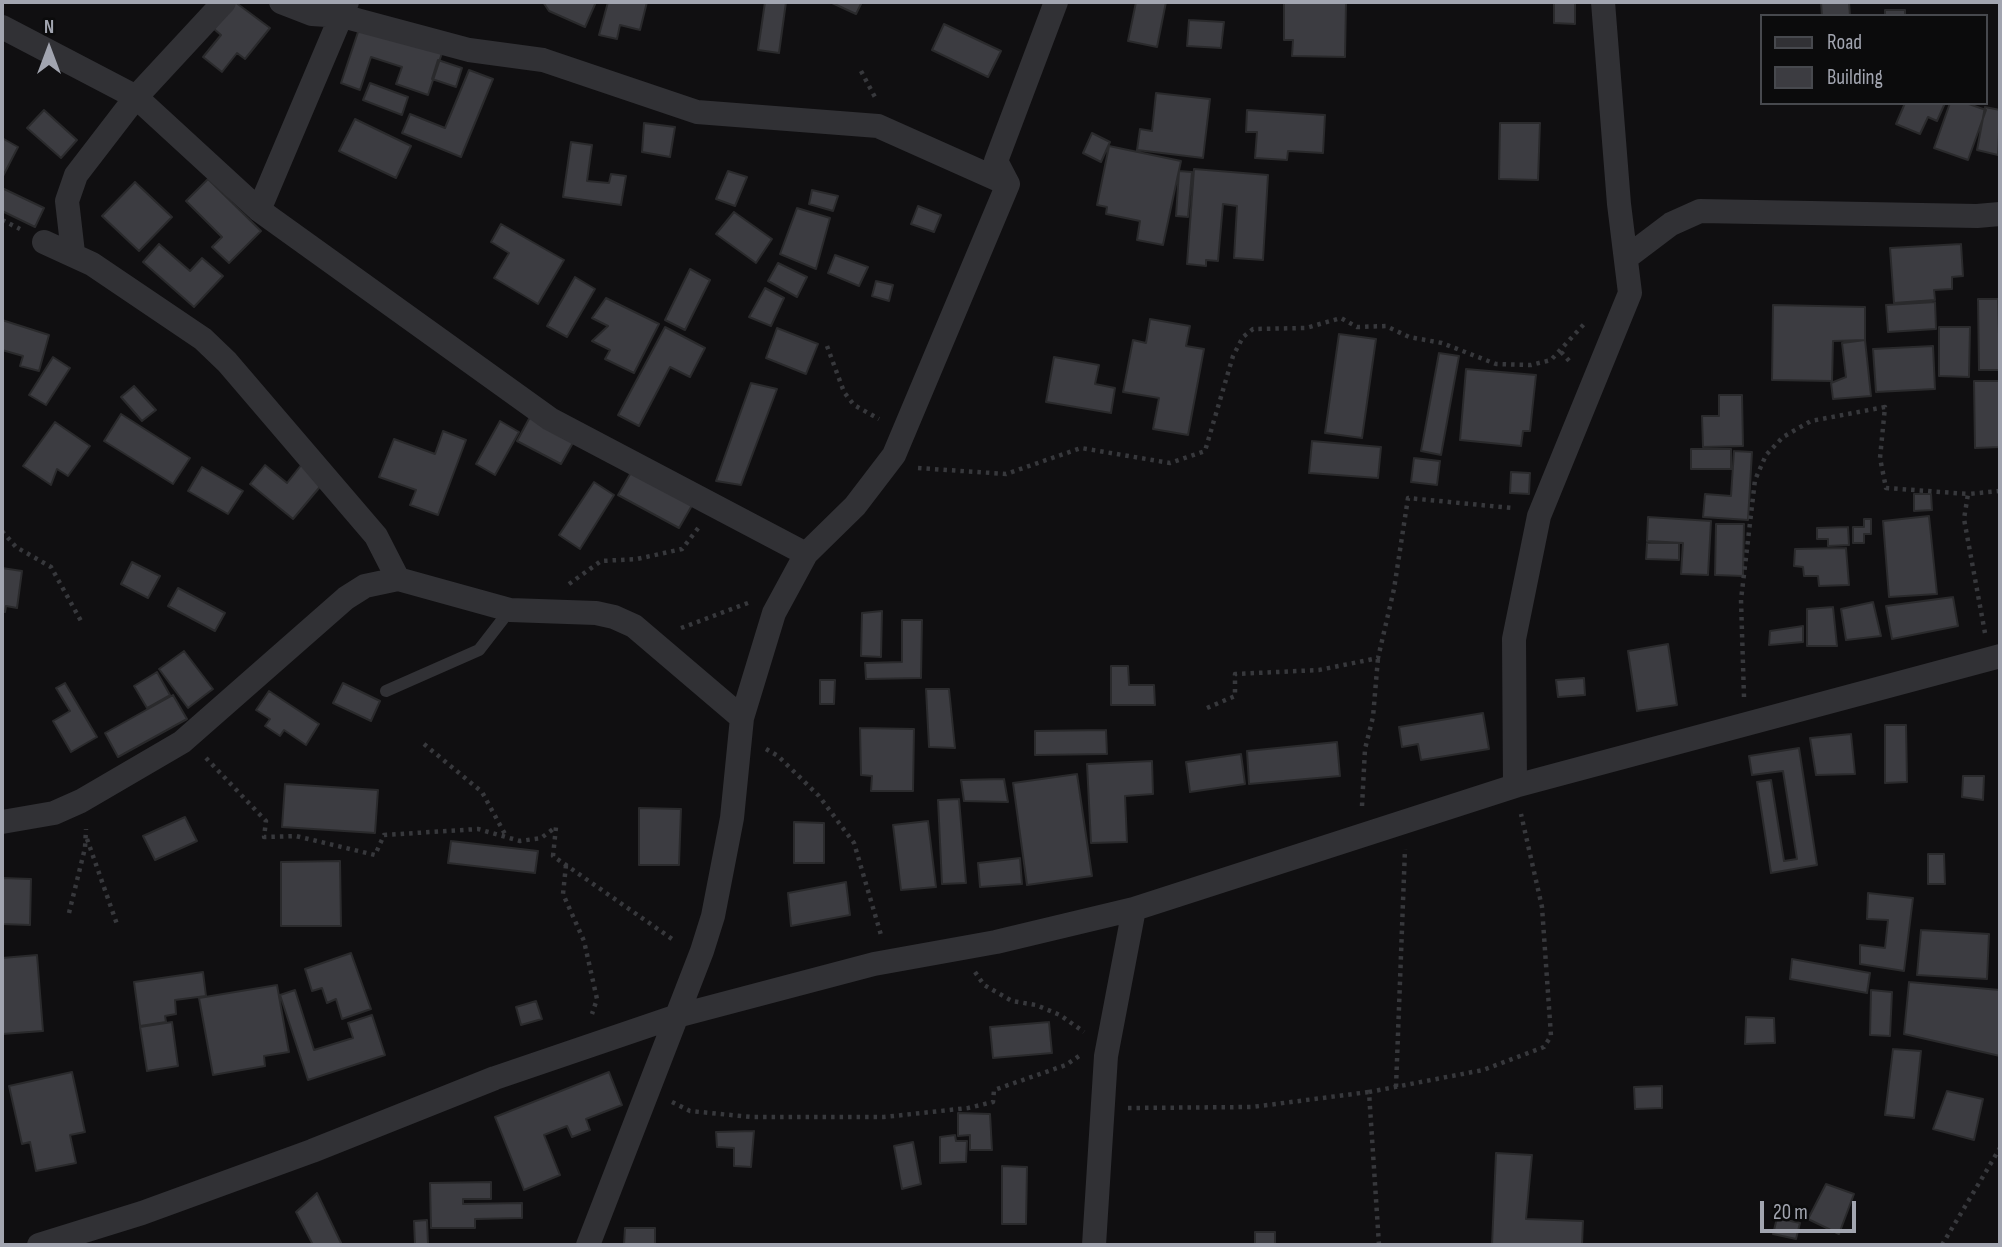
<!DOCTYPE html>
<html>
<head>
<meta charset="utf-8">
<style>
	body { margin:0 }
	#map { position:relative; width:2002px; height:1247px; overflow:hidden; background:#100f11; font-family:"Sofia Sans Condensed",sans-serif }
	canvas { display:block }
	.frame { position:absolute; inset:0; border:4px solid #a2a5b0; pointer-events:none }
	.legend { position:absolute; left:1760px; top:14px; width:228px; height:91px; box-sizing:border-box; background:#0b0b0c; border:2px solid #47494e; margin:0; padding:9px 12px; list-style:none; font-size:21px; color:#a2a5b0 }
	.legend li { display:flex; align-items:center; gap:14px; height:35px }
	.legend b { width:35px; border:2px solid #47494e }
	.north { position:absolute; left:14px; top:14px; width:70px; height:70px; -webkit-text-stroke:5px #0b0b0c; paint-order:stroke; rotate:0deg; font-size:19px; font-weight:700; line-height:28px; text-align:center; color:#a2a5b0 }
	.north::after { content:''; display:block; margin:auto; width:24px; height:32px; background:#a2a5b0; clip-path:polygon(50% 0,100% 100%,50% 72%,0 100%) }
	.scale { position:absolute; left:1760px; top:1201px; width:96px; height:32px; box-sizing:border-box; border:4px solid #a2a5b0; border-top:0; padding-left:9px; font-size:21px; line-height:24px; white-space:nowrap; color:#a2a5b0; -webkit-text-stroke:5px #0b0b0c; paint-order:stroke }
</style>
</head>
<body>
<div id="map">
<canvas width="2002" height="1247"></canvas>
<div class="frame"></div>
<ul class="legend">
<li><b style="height:9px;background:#313135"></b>Road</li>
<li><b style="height:19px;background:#3c3c41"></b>Building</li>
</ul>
<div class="north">N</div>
<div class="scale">20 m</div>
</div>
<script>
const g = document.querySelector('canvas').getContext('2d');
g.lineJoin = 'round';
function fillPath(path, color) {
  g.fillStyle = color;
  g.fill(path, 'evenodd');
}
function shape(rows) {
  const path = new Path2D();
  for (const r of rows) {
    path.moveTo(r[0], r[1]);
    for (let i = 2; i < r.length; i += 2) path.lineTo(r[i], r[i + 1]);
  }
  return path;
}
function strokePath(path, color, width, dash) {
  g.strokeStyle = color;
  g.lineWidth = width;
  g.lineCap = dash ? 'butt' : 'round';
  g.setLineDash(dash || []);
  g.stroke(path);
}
const building = shape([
	[235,2,270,28,245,59,237,53,222,72,203,57,221,35,214,29,235,2],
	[543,2,596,2,585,27,549,11,543,2],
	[608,2,647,2,640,30,620,25,617,39,599,35,608,2],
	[765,2,786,2,779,53,758,50,765,2],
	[830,2,862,2,856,14,830,2],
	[1136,2,1166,2,1157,47,1128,41,1136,2],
	[1284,2,1346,2,1345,57,1292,56,1293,40,1284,40,1284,2],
	[1554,2,1575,2,1575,24,1554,23,1554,2],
	[1821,2,1849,2,1850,16,1822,16,1821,2],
	[1885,10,1905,10,1905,16,1885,16,1885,10],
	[1189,20,1224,22,1221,48,1187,46,1189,20],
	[944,24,1001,51,988,77,932,50,944,24],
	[360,26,442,53,428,95,396,84,402,67,371,57,360,90,341,83,360,26],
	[438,60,462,68,456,87,432,79,438,60],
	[469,70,493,79,461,157,402,133,410,114,445,128,469,70],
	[370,83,408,97,402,115,363,100,370,83],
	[1156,93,1210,99,1203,158,1137,150,1140,129,1152,131,1156,93],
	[1905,103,1945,103,1937,121,1928,117,1920,134,1896,124,1905,103],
	[1950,103,1966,103,1986,110,1968,160,1934,148,1950,103],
	[1985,107,2000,110,1998,155,1977,150,1985,107],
	[44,110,77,140,61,158,27,128,44,110],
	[1247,110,1325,115,1323,153,1288,151,1287,160,1255,158,1257,132,1246,132,1247,110],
	[355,119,411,146,396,178,339,151,355,119],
	[644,123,675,127,670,157,642,152,644,123],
	[1500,123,1540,123,1538,180,1499,179,1500,123],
	[1092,133,1110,142,1101,162,1083,153,1092,133],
	[2,138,18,147,2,178,2,138],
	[571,142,592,145,587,181,609,183,611,174,626,176,621,205,563,197,571,142],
	[1109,146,1181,161,1163,245,1137,240,1140,221,1106,214,1107,207,1097,205,1109,146],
	[1194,169,1268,175,1263,260,1234,258,1237,206,1223,204,1218,261,1206,260,1206,266,1187,264,1194,169],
	[728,171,747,177,735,206,716,199,728,171],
	[1179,171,1192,172,1188,217,1176,216,1179,171],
	[208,179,261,231,229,263,212,247,222,237,186,201,208,179],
	[135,182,172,217,139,251,102,216,135,182],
	[2,188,44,208,35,227,2,211,2,188],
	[812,190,838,196,833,211,809,204,812,190],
	[918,206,941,215,934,232,911,224,918,206],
	[797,208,830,218,816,269,780,254,797,208],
	[734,212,772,239,756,263,716,234,734,212],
	[501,224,564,260,538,304,494,278,509,253,491,242,501,224],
	[159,244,190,271,202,258,223,276,194,307,143,262,159,244],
	[1961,244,1963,276,1952,277,1952,289,1934,290,1935,300,1894,303,1890,248,1961,244],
	[835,255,868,267,859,286,828,273,835,255],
	[778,263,807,277,797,297,768,281,778,263],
	[690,269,710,280,685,330,665,320,690,269],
	[575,277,595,289,567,337,547,326,575,277],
	[876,281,893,285,889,301,872,296,876,281],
	[765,288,784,298,771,326,749,317,765,288],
	[606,298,659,324,634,373,605,359,610,350,592,341,608,326,592,318,606,298],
	[1978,299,1998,299,2000,370,1979,370,1978,299],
	[1935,302,1936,329,1888,332,1886,305,1935,302],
	[1773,305,1865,307,1865,340,1833,341,1832,381,1772,380,1773,305],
	[1150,319,1190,326,1186,346,1204,349,1188,435,1153,429,1159,398,1123,392,1133,340,1146,343,1150,319],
	[2,320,49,335,39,371,20,366,23,356,2,350,2,320],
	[665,327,705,348,690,377,670,367,639,426,618,415,665,327],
	[1939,327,1970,327,1969,377,1939,376,1939,327],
	[777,328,818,344,806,374,766,358,777,328],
	[1339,334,1376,339,1362,438,1325,433,1339,334],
	[1865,340,1871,396,1833,399,1831,383,1846,377,1842,343,1865,340],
	[1933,346,1935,389,1876,392,1873,349,1933,346],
	[1439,353,1459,356,1441,455,1421,451,1439,353],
	[53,357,70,368,46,405,29,395,53,357],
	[1054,357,1099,365,1095,384,1115,388,1111,413,1046,402,1054,357],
	[1466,369,1536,375,1530,431,1523,431,1521,446,1460,440,1466,369],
	[1974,381,2000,381,2000,447,1975,448,1974,381],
	[751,383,777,389,741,485,716,481,751,383],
	[134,386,156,410,142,421,121,397,134,386],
	[1719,395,1742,395,1743,446,1703,447,1702,416,1719,416,1719,395],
	[121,414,190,458,173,484,104,441,121,414],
	[530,417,574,441,561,464,517,441,530,417],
	[500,421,519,432,495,475,476,464,500,421],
	[55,422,90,446,68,476,57,469,51,485,23,466,55,422],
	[443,431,466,440,438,515,410,505,416,490,379,477,394,439,435,454,443,431],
	[1312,441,1381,447,1378,478,1309,473,1312,441],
	[1691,449,1731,449,1731,469,1691,469,1691,449],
	[1734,451,1752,452,1748,520,1703,517,1705,494,1731,496,1734,451],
	[1414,458,1440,461,1437,485,1411,482,1414,458],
	[302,464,324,482,293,519,250,484,265,465,287,483,302,464],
	[202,467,243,491,228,514,188,491,202,467],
	[633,469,694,502,679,528,618,495,633,469],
	[1511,472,1530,473,1529,494,1510,493,1511,472],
	[594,482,614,495,580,549,559,535,594,482],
	[1914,494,1931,494,1932,510,1914,511,1914,494],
	[1929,516,1937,594,1889,597,1883,521,1929,516],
	[1648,517,1711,521,1708,575,1681,574,1683,543,1647,541,1648,517],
	[1864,519,1871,519,1871,534,1864,534,1864,543,1853,543,1853,527,1864,527,1864,519],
	[1716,524,1744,524,1743,576,1715,575,1716,524],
	[1848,527,1849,545,1828,546,1828,539,1817,539,1817,528,1848,527],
	[1647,543,1679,543,1679,560,1646,559,1647,543],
	[1846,548,1849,585,1819,586,1818,576,1804,576,1803,567,1794,566,1795,549,1846,548],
	[132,562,160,576,148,598,121,584,132,562],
	[2,568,22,571,17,608,6,606,5,612,2,611,2,568],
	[178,588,225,613,215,631,168,606,178,588],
	[1953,597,1958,626,1892,639,1886,606,1953,597],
	[1873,602,1881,636,1846,640,1841,609,1873,602],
	[1833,607,1837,646,1807,646,1807,609,1833,607],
	[882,611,881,657,861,656,862,613,882,611],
	[902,620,922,620,921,678,866,679,865,663,902,662,902,620],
	[1803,626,1803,642,1769,645,1770,631,1803,626],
	[1668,644,1677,705,1637,711,1628,651,1668,644],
	[184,651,213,689,188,708,159,669,184,651],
	[1111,666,1128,666,1129,685,1154,685,1155,705,1111,705,1111,666],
	[157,672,170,695,147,708,134,686,157,672],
	[1584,678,1585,695,1558,697,1556,680,1584,678],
	[820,680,835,680,834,704,820,704,820,680],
	[65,683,97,737,71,752,53,721,70,711,56,688,65,683],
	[343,683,380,701,371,721,333,703,343,683],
	[926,689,949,689,955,748,929,747,926,689],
	[269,691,319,724,306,745,284,730,280,736,265,726,270,719,256,710,269,691],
	[173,695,187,719,118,757,105,733,173,695],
	[1483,713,1489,749,1421,760,1418,744,1402,747,1399,727,1483,713],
	[1885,725,1906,725,1907,782,1885,783,1885,725],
	[860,728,914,729,913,791,871,791,872,776,861,775,860,728],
	[1106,730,1107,754,1035,755,1035,731,1106,730],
	[1851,734,1855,774,1816,775,1810,738,1851,734],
	[1337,742,1340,776,1249,784,1247,751,1337,742],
	[1799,748,1817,865,1771,873,1757,782,1771,780,1784,861,1797,859,1783,771,1752,775,1749,756,1799,748],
	[1241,754,1245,784,1190,792,1186,762,1241,754],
	[1152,761,1153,794,1125,796,1127,842,1091,843,1087,764,1152,761],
	[1077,774,1092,876,1027,885,1013,783,1077,774],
	[1963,776,1984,776,1983,800,1962,797,1963,776],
	[1004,779,1008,802,964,801,961,780,1004,779],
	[285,784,378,790,375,833,282,827,285,784],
	[959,799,966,883,942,884,938,800,959,799],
	[639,808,681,809,679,865,639,865,639,808],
	[185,817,197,841,155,860,143,836,185,817],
	[928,821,936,887,901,890,893,825,928,821],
	[794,822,824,823,824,863,794,863,794,822],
	[451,841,538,851,535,873,448,863,451,841],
	[1928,854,1944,854,1945,884,1928,884,1928,854],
	[1020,858,1022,884,980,887,978,863,1020,858],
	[340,861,341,926,281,926,281,862,340,861],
	[2,878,31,879,30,925,2,924,2,878],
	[846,882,850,915,791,926,788,893,846,882],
	[1868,893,1913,898,1904,971,1860,964,1860,945,1885,948,1888,920,1867,919,1868,893],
	[1921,930,1989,934,1987,979,1917,975,1921,930],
	[351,953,371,1009,342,1019,336,999,327,1003,322,988,312,991,305,969,351,953],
	[37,955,43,1031,2,1034,2,958,37,955],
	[1792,959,1870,973,1867,993,1790,979,1792,959],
	[203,972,206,996,175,1000,176,1014,165,1016,166,1022,140,1026,134,982,203,972],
	[1909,982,2000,990,2000,1056,1904,1034,1909,982],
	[277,985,289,1052,264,1056,265,1066,213,1075,199,998,277,985],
	[295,990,314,1050,353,1038,348,1023,372,1015,385,1055,308,1080,280,995,295,990],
	[1871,990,1892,992,1890,1036,1870,1035,1871,990],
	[536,1001,542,1019,521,1025,516,1007,536,1001],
	[1746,1017,1774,1018,1775,1043,1745,1044,1746,1017],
	[172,1022,178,1066,147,1071,140,1027,172,1022],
	[1049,1022,1052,1053,993,1058,990,1027,1049,1022],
	[1893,1049,1921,1051,1914,1118,1885,1115,1893,1049],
	[72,1072,85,1132,70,1135,76,1163,36,1171,30,1142,22,1144,9,1086,72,1072],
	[609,1072,622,1105,586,1119,590,1130,572,1137,567,1126,544,1135,560,1175,524,1190,495,1117,609,1072],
	[1662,1086,1662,1108,1635,1109,1634,1087,1662,1086],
	[1947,1091,1983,1099,1974,1140,1933,1129,1947,1091],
	[958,1113,990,1114,992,1150,970,1150,970,1135,958,1136,958,1113],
	[754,1131,751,1167,734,1166,734,1148,717,1147,716,1132,754,1131],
	[955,1135,956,1141,967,1141,966,1162,940,1163,940,1137,955,1135],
	[913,1142,921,1184,902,1189,894,1146,913,1142],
	[1496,1153,1532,1155,1526,1219,1583,1221,1582,1245,1492,1245,1496,1153],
	[1002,1166,1027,1167,1026,1224,1002,1224,1002,1166],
	[491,1182,491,1199,463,1199,463,1204,522,1203,522,1218,475,1219,475,1228,431,1228,430,1183,491,1182],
	[1826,1184,1854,1194,1839,1234,1808,1219,1826,1184],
	[317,1193,342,1245,313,1245,296,1212,317,1193],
	[1777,1218,1800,1223,1796,1239,1773,1234,1777,1218],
	[427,1220,428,1245,415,1245,414,1221,427,1220],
	[625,1228,655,1228,655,1245,624,1245,625,1228],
	[1255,1232,1275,1232,1275,1245,1255,1245,1255,1232]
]);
const path = shape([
	[861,71,876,99],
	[2,220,20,229],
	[827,346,844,392,854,405,879,419],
	[1561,352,1572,364],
	[918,468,1006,474,1081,448,1170,463,1205,451,1233,356,1243,337,1253,329,1306,328,1341,318,1357,327,1386,326,1409,337,1442,343,1496,364,1531,365,1551,360,1585,323],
	[2,531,16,547,51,567,81,621],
	[569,584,601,561,637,559,682,549,699,527],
	[681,628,748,603],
	[1985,633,1964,519,1968,494,2000,491],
	[1744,697,1741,600,1755,480,1766,455,1783,437,1811,421,1885,407,1880,458,1886,488,1968,494],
	[1207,708,1235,696,1235,674,1319,670,1378,658,1394,589,1408,498,1512,508],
	[424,744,482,792,506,836],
	[766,749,778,756,819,796,854,843,881,935],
	[206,758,266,821,264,837,296,836,375,855,384,835,478,829,520,841,541,838,556,827,553,856,675,941],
	[1362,806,1365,749,1373,717,1378,658],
	[87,839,118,927],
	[566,865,563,894,584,941,597,999,592,1014],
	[69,913,85,848,86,829],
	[975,972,984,985,1012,1001,1036,1005,1060,1015,1084,1032],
	[1396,1087,1405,849],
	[672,1102,690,1111,751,1117,884,1117,968,1108,993,1102,994,1090,1066,1065,1079,1056],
	[1128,1108,1252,1107,1369,1092],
	[1379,1245,1369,1092,1483,1070,1544,1047,1551,1036,1542,907,1521,814],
	[1942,1245,2000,1148]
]);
const lane = shape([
	[386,691,479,650,510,610]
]);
const street = shape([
	[281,2,312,14,342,16,469,50,543,60,697,112,878,126,1008,184],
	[2,27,136,97,259,210,550,419,806,554],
	[259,210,347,2],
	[44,242,92,264,203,339,227,362,376,536,398,579],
	[73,253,67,201,76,175,136,97,224,2],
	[1626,258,1671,224,1700,211,1977,216,2000,214],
	[1515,786,1514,639,1539,516,1630,293,1619,204,1603,2],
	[2,822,54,813,81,801,182,742,346,598,365,586,398,579,510,610,596,613,614,617,634,626,742,718],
	[39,1245,142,1213,312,1151,495,1078,677,1016,874,964,996,942,1134,909,1515,786,2000,656],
	[588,1245,702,951,713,916,732,818,742,718,774,613,806,554,855,506,894,455,1008,184,996,161,1056,2],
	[1094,1245,1106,1056,1134,909]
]);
fillPath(building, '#3c3c41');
strokePath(building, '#2a2a2c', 2);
strokePath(path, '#37383c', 4.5, [3.5, 5]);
strokePath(lane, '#313135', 12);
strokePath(street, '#313135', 24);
</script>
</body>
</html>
